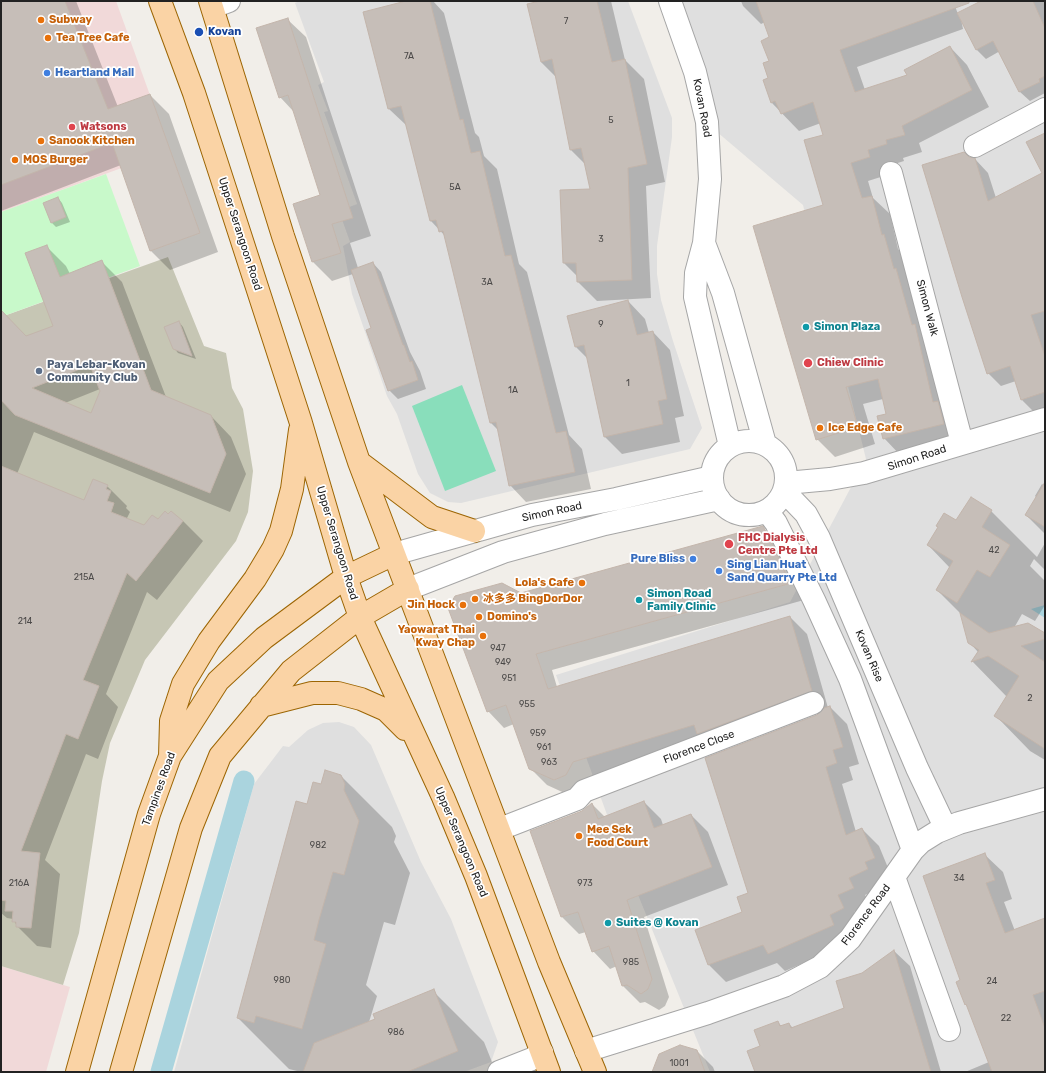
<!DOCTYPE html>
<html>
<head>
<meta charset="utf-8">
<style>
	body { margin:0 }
	#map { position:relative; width:1046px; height:1073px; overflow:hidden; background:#f1eee9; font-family:Rubik,sans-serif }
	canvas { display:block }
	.frame { position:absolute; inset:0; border:2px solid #222; pointer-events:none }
</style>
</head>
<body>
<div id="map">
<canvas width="1046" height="1073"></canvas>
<div class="frame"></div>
</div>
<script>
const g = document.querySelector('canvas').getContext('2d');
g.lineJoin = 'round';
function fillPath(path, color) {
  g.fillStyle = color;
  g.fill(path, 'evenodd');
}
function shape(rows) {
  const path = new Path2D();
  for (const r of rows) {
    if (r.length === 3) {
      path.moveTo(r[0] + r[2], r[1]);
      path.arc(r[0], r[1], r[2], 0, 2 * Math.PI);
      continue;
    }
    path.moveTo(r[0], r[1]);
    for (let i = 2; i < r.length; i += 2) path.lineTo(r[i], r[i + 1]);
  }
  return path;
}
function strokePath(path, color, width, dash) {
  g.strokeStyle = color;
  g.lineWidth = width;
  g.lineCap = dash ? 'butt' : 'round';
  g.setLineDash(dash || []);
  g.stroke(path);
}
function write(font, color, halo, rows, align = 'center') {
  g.font = font + ' Rubik,"Noto Sans SC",sans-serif';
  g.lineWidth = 3.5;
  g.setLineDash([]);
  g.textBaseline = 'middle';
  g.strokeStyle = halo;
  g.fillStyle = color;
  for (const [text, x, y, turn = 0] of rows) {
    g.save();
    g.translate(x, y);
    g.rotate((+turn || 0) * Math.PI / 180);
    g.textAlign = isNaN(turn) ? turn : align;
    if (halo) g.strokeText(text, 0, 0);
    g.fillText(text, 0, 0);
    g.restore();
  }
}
const residential = shape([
	[299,1,628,1,672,118,672,137,657,246,657,274,661,300,673,341,702,428,690,449,461,503,448,502,430,493,418,474,397,414,387,396,352,294,343,246,350,242,339,211,357,204,324,112,328,111,318,85,324,82,295,3],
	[664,1,1045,1,1045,1072,710,1072,621,853,556,675,790,602,866,459,803,205,710,126],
	[339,722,354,727,371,745,421,862,451,919,498,1042,491,1062,464,1072,174,1072,254,784,283,746,289,747,308,730,323,723]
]);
const commercial = shape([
	[1,1,116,1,155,109,149,158,1,212],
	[1,966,70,987,46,1072,1,1072]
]);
const construction = shape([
	[168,257,204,346,226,353,232,388,243,409,253,471,248,512,236,541,145,660,110,743,102,781,79,933,63,985,1,966,1,317]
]);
const park = shape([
	[106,174,140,266,1,317,1,212]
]);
const pitch = shape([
	[462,385,496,471,445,491,412,406]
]);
const water = shape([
	[1045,605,1045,618,1031,609]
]);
const shadow = shape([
	[1,1,76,1,118,107,150,95,169,114,218,252,170,270,151,251,121,165,1,211],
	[410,1,433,1,444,13,475,133,479,137,484,156,497,169,519,264,527,272,569,435,582,449,591,489,526,502,510,485,499,431,491,423,446,237,431,221,406,125,389,109,364,13],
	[544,1,611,1,625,60,644,79,665,182,646,186,651,298,597,301,578,282,578,277,564,263,561,191,591,190,586,165,571,150,556,77,541,62],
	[741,1,953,1,958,14,983,1,1045,1,1045,93,1030,101,1020,92,1000,51,986,59,976,49,961,19,963,29,857,67,865,90,909,76,950,47,967,65,989,107,919,143,922,152,903,158,904,161,885,167,887,175,868,181,873,198,890,214,898,249,901,252,961,441,901,456,884,438,887,414,883,399,863,404,875,444,835,457,817,439,824,206,824,135,821,123,799,131,772,103,765,80,770,79,771,38,765,22,761,24,743,6],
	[287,19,306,37,371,236,350,243,358,268,373,263,381,272,410,352,420,371,426,389,398,399,389,390,372,329,353,274,332,281,313,262,295,205,322,196,294,112,280,97],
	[1045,134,1045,410,1035,413,1022,400,1016,381,1001,386,988,373,968,158,975,159,988,173,996,198,1043,173],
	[58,198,62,203,70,222,56,227,52,223],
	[46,246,66,266,70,274,102,262,122,282,166,397,211,416,231,437,246,474,230,512,34,432,17,474,85,501,107,486,127,506,126,508,130,512,127,518,129,520,144,526,158,521,183,521,203,541,157,600,147,592,106,694,118,707,98,759,86,754,45,860,60,874,51,948,37,946,17,926,13,919,7,918,1,913,1,311,26,337,54,327],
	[100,389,101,391,92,414,65,403],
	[628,301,645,319,649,333,653,332,670,350,684,416,675,418,680,442,622,454,605,437,588,359,576,347],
	[179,322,183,327,196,359,178,353,174,348],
	[1042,484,1045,486,1045,534,1026,515,1037,498,1035,496],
	[991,511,1037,557,1045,543,1045,570,1034,559,1030,566,1045,581,1045,605,1035,621,1022,614,1014,628,1045,634,1045,760,1030,751,996,716,1007,697,972,661,978,652,969,642,962,615,937,590,950,568,928,545,939,528,937,526],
	[762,527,779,544,804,600,552,670,557,687,790,617,807,634,828,708,830,707,847,724,859,764,849,767,853,780,842,784,856,832,862,829,879,846,891,875,884,886,865,895,870,905,854,912,860,925,851,942,785,971,777,963,726,982,709,965,696,930,744,912,818,716,825,709,715,750,571,796,547,785,530,768,514,724,504,728,488,711,520,594],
	[341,776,392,827,396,836,394,842,410,873,395,925,384,922,366,985,377,996,369,1022,433,991,484,1042,496,1072,301,1072,289,1069,238,1018,308,805,321,786],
	[644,802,661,819,663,825,691,815,708,832,728,885,644,917,669,997,665,1006,659,1010,645,1002,640,1003,623,986,617,966,610,969,593,951,586,932,579,934,562,917,531,831,582,812,592,804,605,817],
	[984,854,1003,872,1012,899,1004,902,1015,931,1045,924,1045,1072,965,1072,989,1062,961,981],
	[894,951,910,966,941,1072,756,1072,762,1046,778,1022,782,1027,789,1024,793,1028,845,1008,862,974],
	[696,1050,713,1067,715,1072,653,1072]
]);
const canal = shape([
	[161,1072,244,781]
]);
const building = shape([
	[1,1,65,1,108,109,150,94,200,233,150,251,112,143,1,185,1,1],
	[406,1,430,1,460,120,463,119,471,153,480,151,505,256,511,255,556,433,566,431,575,472,509,486,496,422,490,423,443,231,439,232,436,220,430,221,401,106,388,109,363,12,406,1],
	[540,1,597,1,612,62,625,59,647,164,628,168,632,280,577,282,576,263,563,263,560,190,590,189,581,148,570,150,552,59,541,62,527,4,540,1],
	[756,1,969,1,969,3,840,50,855,92,907,75,904,70,950,46,972,90,902,126,905,135,886,140,887,144,868,150,870,157,851,163,862,198,872,196,882,235,884,234,894,269,896,268,912,325,915,324,933,402,938,401,944,424,883,439,877,416,886,414,878,379,846,387,858,427,816,440,753,226,823,205,804,140,823,135,813,102,781,114,775,101,771,103,763,80,768,78,763,63,769,61,761,41,769,37,756,1],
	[981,1,1033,1,1045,28,1045,76,1039,79,1040,82,1019,92,993,41,976,50,957,13,981,1],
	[288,18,353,218,332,224,341,253,312,262,293,204,320,195,288,95,279,98,256,28,288,18],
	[1045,133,1045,311,1031,315,1045,356,1045,392,1021,400,1010,366,987,374,962,297,922,165,964,152,969,157,975,158,988,201,1042,173,1026,142,1045,133],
	[58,197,66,217,51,223,43,203,58,197],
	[47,245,60,277,102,260,151,390,211,415,226,454,210,493,15,415,1,400,1,310,26,336,53,326,25,253,47,245],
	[90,365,100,391,91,413,32,388,90,365],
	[373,262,403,345,404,345,410,362,412,361,418,380,388,391,366,330,371,328,351,270,373,262],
	[628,300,637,335,653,331,667,399,658,401,663,424,604,437,584,345,575,347,567,316,628,300],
	[179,321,192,356,173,349,164,327,179,321],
	[1,466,84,500,93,479,108,485,106,489,111,491,107,501,114,503,111,512,144,525,152,515,158,519,165,511,168,514,171,511,183,521,136,581,127,573,83,680,99,686,78,739,66,734,21,851,40,853,31,928,16,927,16,922,12,922,13,911,5,911,6,901,1,900,1,466],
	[1045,482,1045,527,1025,515,1045,482],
	[971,497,992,510,982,527,1010,545,990,577,977,570,957,603,936,590,953,561,927,545,938,527,936,526,944,513,956,520,971,497],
	[763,526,783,566,788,584,536,654,548,689,790,616,812,691,697,734,694,725,573,762,566,775,554,780,529,769,506,705,487,712,448,608,455,596,502,583,521,593,763,526],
	[960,613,989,633,1028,623,1045,633,1045,639,1021,646,1045,662,1045,749,994,716,1019,676,988,656,971,662,979,650,968,643,960,613],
	[830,706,843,747,833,750,837,763,826,767,846,835,862,828,875,858,865,862,868,869,849,878,854,888,838,895,844,908,830,915,834,925,768,954,763,945,708,965,695,930,742,912,737,897,748,893,705,758,817,715,824,708,830,706],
	[325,770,341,775,345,784,344,790,359,821,344,875,333,872,319,920,314,940,326,944,302,1029,256,1016,254,1023,237,1018,296,801,307,804,313,782,321,784,325,770],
	[644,801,654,828,691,814,712,867,627,900,652,979,648,989,641,994,627,985,622,986,609,946,592,952,578,912,561,917,530,831,582,811,592,803,598,819,644,801],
	[985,853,995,880,986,883,1005,933,1045,918,1045,991,1033,995,1045,1028,1045,1072,992,1072,966,1004,965,1005,956,982,960,980,923,876,985,853],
	[894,950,931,1072,755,1072,747,1051,760,1046,754,1030,778,1021,780,1026,789,1023,791,1028,844,1008,836,981,862,973,894,950],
	[434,989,458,1051,407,1072,303,1072,314,1043,375,1019,373,1014,434,989],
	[680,1045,697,1050,705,1072,652,1072,659,1054,680,1045]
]);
const minor = shape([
	[670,1,695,72,707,122,710,179,704,243,696,273,695,297,730,446],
	[213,7,229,1],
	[975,146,1045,109],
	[891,173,962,443],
	[704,243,723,293,765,444],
	[749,478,37],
	[786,483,830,479,864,473,1045,419],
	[784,491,806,514,819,538,917,768,945,827],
	[767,511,776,523,814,600,850,679,913,850],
	[394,554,532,515,616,499,712,477],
	[408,589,503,552,605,524,719,499],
	[500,829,577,799,584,791,813,703],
	[894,877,949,1030],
	[586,1051,708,1013,784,986,820,967,850,939,913,850,921,842,937,832,959,823,1045,799],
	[499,1072,532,1059,542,1052]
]);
const primary = shape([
	[160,1,194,93,221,176,301,423,346,577,360,617,443,797,476,876,549,1072],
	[210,1,283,236,359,462,549,962,595,1072],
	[359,462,432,517,474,531],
	[261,706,312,693,338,693,361,699,386,710,405,729],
	[170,756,171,721,183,684,209,641,255,579,273,549,281,531,292,489,300,430],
	[77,1072,149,814,170,756,218,681,264,638,346,577,394,554],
	[121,1072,191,828,220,756,291,671,360,617,408,589]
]);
const markers = [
	[41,20,4,"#e8710a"],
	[199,32,5,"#1a4fb4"],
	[48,38,4,"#e8710a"],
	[47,73,4,"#3f7fe0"],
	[72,127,4,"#e0444e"],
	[41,141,4,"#e8710a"],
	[15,160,4,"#e8710a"],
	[806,327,4,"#0f9aa8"],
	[808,363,5,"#e0444e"],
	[39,371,4,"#5c6f8a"],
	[820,428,4,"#e8710a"],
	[729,544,5,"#e0444e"],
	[693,559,4,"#3f7fe0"],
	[719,571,4,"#3f7fe0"],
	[582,583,4,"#e8710a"],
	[475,599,4,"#e8710a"],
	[639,600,4,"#0f9aa8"],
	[463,605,4,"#e8710a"],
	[479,617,4,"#e8710a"],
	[483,636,4,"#e8710a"],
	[579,836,4,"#e8710a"],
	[608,923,4,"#0f9aa8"]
];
const numberNames = [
	["7",566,21],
	["7A",409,56],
	["5",611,120],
	["5A",455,187],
	["3",601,239],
	["3A",487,282],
	["9",601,324],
	["1",628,383],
	["1A",513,390],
	["42",994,550],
	["215A",84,577],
	["214",25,621],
	["947",498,648],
	["949",503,662],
	["951",509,678],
	["2",1030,698],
	["955",527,704],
	["959",538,733],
	["961",544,747],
	["963",549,762],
	["982",318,845],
	["34",959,878],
	["216A",19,883],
	["973",585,883],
	["985",631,962],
	["980",282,980],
	["24",992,981],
	["22",1006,1018],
	["986",396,1032],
	["1001",679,1063]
];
const foodNames = [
	["Subway",49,20],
	["Tea Tree Cafe",56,38],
	["Sanook Kitchen",49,141],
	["MOS Burger",23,160],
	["Ice Edge Cafe",828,428],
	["Lola's Cafe",574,583,"right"],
	["冰多多 BingDorDor",483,599],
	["Jin Hock",455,605,"right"],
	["Domino's",487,617],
	["Yaowarat Thai",475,630,"right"],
	["Kway Chap",475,643,"right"],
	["Mee Sek",587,830],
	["Food Court",587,843]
];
const transitNames = [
	["Kovan",208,32]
];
const shopNames = [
	["Heartland Mall",55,73],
	["Pure Bliss",685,559,"right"],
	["Sing Lian Huat",727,565],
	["Sand Quarry Pte Ltd",727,578]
];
const streetNames = [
	["Kovan Road",702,108,79],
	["Upper Serangoon Road",240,234,72],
	["Simon Walk",927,308,75],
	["Simon Road",917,458,-18],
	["Simon Road",552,512,-12],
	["Upper Serangoon Road",337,543,73],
	["Kovan Rise",869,656,67],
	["Florence Close",699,747,-21],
	["Tampines Road",159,789,-70],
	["Upper Serangoon Road",461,842,67],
	["Florence Road",866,915,-53]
];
const healthNames = [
	["Watsons",80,127],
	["Chiew Clinic",817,363],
	["FHC Dialysis",738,538],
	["Centre Pte Ltd",738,551]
];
const cultureNames = [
	["Simon Plaza",814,327],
	["Simon Road",647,594],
	["Family Clinic",647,607],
	["Suites @ Kovan",616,923]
];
const serviceNames = [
	["Paya Lebar-Kovan",47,365],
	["Community Club",47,378]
];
fillPath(residential, '#dfdfdf');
fillPath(commercial, '#f1d9d9');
fillPath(construction, '#c6c6b4');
fillPath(park, '#c8f9ca');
fillPath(pitch, '#89debb');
fillPath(water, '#aad4de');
fillPath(shadow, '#0003');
strokePath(canal, '#aad4de', 21);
fillPath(building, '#c6beb8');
strokePath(building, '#c3b5ab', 1);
strokePath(minor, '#a6a6a6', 24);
strokePath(primary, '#9c6503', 24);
strokePath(minor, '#fff', 22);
strokePath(primary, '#fad3a5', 22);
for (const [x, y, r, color] of markers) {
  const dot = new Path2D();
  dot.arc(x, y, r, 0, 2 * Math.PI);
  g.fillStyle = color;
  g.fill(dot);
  strokePath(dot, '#fff', 1.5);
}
write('9px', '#4b4948', null, numberNames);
write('bold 11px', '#c56008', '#fff', foodNames, 'left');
write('bold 11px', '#164399', '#fff', transitNames, 'left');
write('bold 11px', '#366cbe', '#fff', shopNames, 'left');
write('11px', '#222', '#fff', streetNames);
write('bold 11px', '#be3a42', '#fff', healthNames, 'left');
write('bold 11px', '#0d838f', '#fff', cultureNames, 'left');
write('bold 11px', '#4e5e75', '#fff', serviceNames, 'left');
</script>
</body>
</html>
